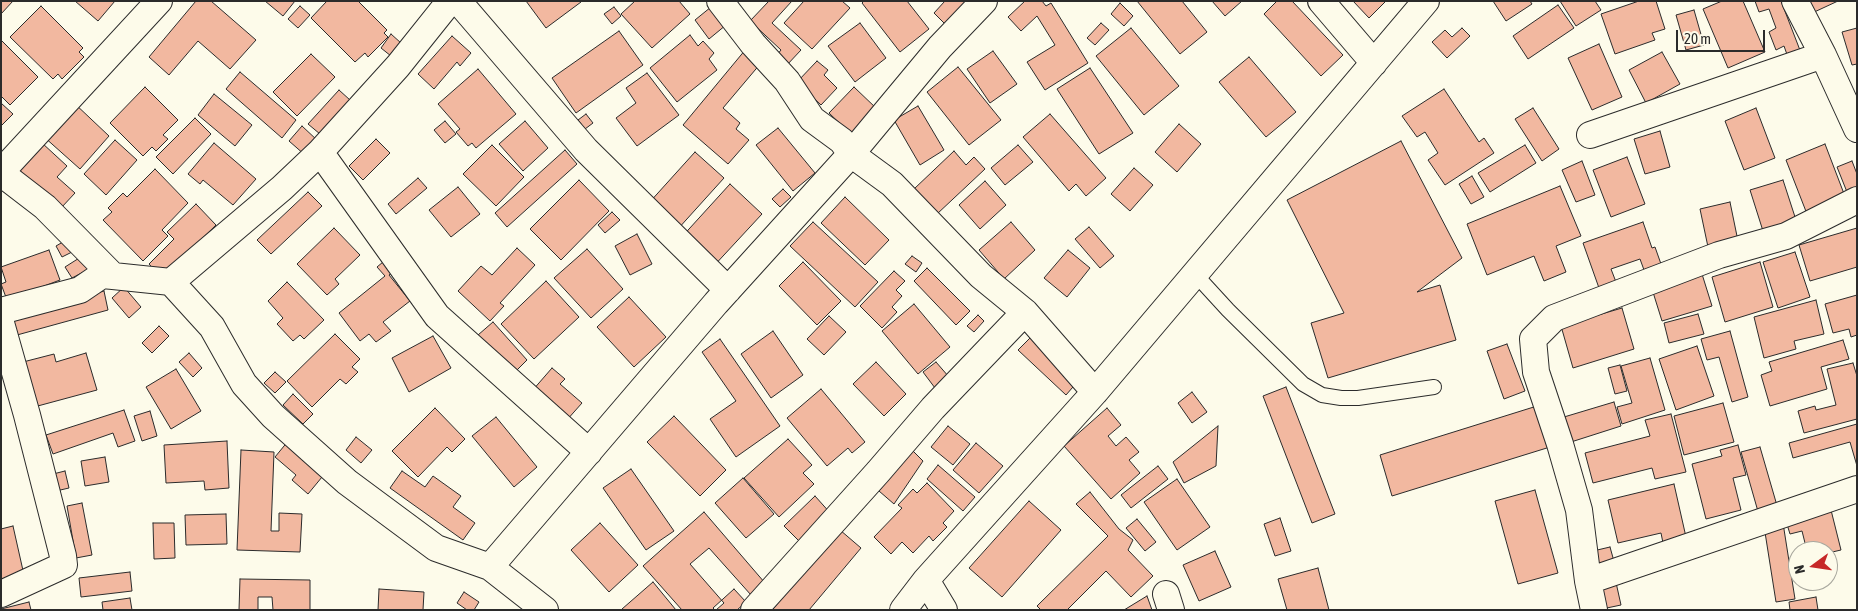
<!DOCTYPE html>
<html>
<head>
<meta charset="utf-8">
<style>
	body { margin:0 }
	#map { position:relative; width:1858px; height:611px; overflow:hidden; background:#fdfbea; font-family:"Asap Condensed",sans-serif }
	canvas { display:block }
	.frame { position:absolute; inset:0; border:2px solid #2b2b2b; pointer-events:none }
	.north { position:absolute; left:1788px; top:541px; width:50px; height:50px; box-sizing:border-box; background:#fdfbea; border:1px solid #a9a89e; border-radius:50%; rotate:256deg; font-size:14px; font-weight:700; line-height:20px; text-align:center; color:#2b2b2b }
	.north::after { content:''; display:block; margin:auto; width:18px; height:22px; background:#c62828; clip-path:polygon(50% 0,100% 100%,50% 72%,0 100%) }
	.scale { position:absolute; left:1676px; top:30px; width:89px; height:22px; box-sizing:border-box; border:2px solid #2b2b2b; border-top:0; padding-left:6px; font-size:15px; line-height:18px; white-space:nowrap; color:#2b2b2b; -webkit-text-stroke:4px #fdfbea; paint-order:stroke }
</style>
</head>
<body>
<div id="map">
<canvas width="1858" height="611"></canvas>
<div class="frame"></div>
<div class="north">N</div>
<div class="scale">20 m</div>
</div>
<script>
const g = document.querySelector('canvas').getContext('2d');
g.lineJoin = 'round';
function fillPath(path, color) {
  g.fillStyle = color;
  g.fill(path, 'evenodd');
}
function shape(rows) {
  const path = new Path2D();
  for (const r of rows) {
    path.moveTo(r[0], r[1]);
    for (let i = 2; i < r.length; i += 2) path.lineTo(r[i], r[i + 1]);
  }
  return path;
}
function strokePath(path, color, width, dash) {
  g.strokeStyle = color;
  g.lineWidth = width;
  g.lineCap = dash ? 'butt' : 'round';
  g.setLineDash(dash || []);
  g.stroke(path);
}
const building = shape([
	[1,1,13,1,1,14,1,1],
	[75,1,115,1,98,21,75,1],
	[196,1,211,1,256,40,230,69,198,41,169,75,149,57,196,1],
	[265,1,295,1,283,16,265,1],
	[327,1,358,1,387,30,384,33,388,37,368,57,365,53,355,62,311,18,327,1],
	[526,1,581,1,581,2,546,28,526,1],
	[635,1,679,1,690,14,652,48,621,14,635,1],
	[769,1,792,1,772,23,801,50,786,66,776,56,781,50,750,21,769,1],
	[804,1,842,1,850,8,812,49,784,23,804,1],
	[864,1,907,1,929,29,900,52,862,3,864,1],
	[945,1,971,1,947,26,934,13,945,1],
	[1025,1,1042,1,1046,6,1051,3,1088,63,1045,90,1027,62,1055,45,1037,16,1021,31,1008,17,1025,1],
	[1137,1,1182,1,1207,32,1180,54,1137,1],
	[1212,1,1242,1,1225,16,1212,1],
	[1277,1,1292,1,1343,55,1321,76,1264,14,1277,1],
	[1353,1,1384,1,1385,2,1369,18,1353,1],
	[1493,1,1530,1,1532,4,1506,21,1493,1],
	[1560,1,1595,1,1601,10,1576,26,1560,1],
	[1639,1,1656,1,1665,29,1652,33,1655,40,1615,54,1601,14,1639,1],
	[1722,1,1743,1,1765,52,1728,68,1703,9,1722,1],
	[1755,1,1781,1,1803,58,1790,63,1784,46,1776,50,1769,32,1776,28,1769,9,1759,12,1755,1],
	[1804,1,1838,1,1810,14,1804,1],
	[1120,3,1133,16,1124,26,1111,14,1120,3],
	[1558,5,1574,28,1528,59,1513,36,1558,5],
	[41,6,83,48,79,52,84,57,62,79,58,74,53,79,10,37,41,6],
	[300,6,310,15,298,28,288,19,300,6],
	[614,7,621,16,612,24,604,14,614,7],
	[711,7,726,25,709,39,695,20,711,7],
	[1694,10,1704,45,1686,50,1676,15,1694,10],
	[860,23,886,58,855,82,828,46,860,23],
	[1101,23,1109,30,1095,45,1087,38,1101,23],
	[1131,28,1179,86,1144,115,1096,56,1131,28],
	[1462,28,1470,36,1447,58,1432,42,1445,30,1452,37,1462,28],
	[1857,28,1857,64,1852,65,1842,32,1857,28],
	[619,31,643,65,576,113,552,78,619,31],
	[391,34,401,43,391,56,381,48,391,34],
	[690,35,698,46,703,41,714,53,709,59,717,70,677,102,650,68,690,35],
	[452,36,471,53,460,66,457,62,434,89,418,74,452,36],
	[1,40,38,77,10,105,1,96,1,40],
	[1599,44,1622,97,1592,110,1568,58,1599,44],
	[746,49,761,63,723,108,740,123,736,129,749,140,728,164,683,125,746,49],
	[993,51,1017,84,990,103,967,69,993,51],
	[1662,52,1680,84,1646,103,1629,70,1662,52],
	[311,54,335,77,297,116,273,92,311,54],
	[1249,57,1296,112,1266,137,1219,82,1249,57],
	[817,61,828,70,824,75,837,88,821,105,797,82,817,61],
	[958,67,1001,120,969,145,927,92,958,67],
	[1090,68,1133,133,1099,154,1057,89,1090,68],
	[478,69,516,114,476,148,472,143,468,146,456,132,460,129,438,104,478,69],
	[240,72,296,120,282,138,226,89,240,72],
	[647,73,679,115,637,146,616,118,636,103,626,88,647,73],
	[145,87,178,120,163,135,168,139,156,151,152,147,143,156,110,123,145,87],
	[854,87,877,109,852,135,829,113,854,87],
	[1444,89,1479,142,1484,138,1494,153,1445,185,1428,160,1438,153,1425,132,1417,137,1402,116,1444,89],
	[339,90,350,100,320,134,308,124,339,90],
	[214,94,252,125,235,146,198,115,214,94],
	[73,102,109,136,80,169,43,136,73,102],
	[1,103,13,114,1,126,1,103],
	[918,106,944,150,920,165,894,120,918,106],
	[1533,108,1559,149,1542,161,1515,119,1533,108],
	[1756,108,1775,158,1744,170,1725,121,1756,108],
	[586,114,593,123,585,129,578,120,586,114],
	[1050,114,1106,178,1086,196,1076,184,1069,191,1023,137,1050,114],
	[195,118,211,134,173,174,156,157,195,118],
	[445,121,456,134,445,143,434,130,445,121],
	[525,121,548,148,523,171,499,144,525,121],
	[1179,124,1201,144,1177,172,1155,152,1179,124],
	[302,126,318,141,305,155,289,141,302,126],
	[778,128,815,173,793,191,756,145,778,128],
	[1660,131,1670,167,1645,174,1634,139,1660,131],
	[376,139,390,153,363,180,349,166,376,139],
	[115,140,137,160,106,195,84,174,115,140],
	[1401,141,1462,258,1417,292,1440,285,1456,340,1328,378,1311,323,1344,313,1287,200,1401,141],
	[42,143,67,166,57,177,75,193,61,208,18,169,42,143],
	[214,143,256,179,233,205,203,180,200,184,188,174,214,143],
	[1825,144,1846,199,1807,214,1786,160,1825,144],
	[492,145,524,177,496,206,463,174,492,145],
	[1018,145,1033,162,1005,185,991,168,1018,145],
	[1525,145,1536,163,1490,192,1478,173,1525,145],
	[565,150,577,164,507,227,495,213,565,150],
	[954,151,966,165,974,157,985,169,937,214,914,189,954,151],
	[695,152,724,178,677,230,648,204,695,152],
	[1627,157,1645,204,1611,217,1593,170,1627,157],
	[1582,161,1595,195,1576,202,1562,170,1582,161],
	[1852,161,1857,174,1857,193,1849,197,1837,167,1852,161],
	[1134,168,1153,185,1130,211,1111,194,1134,168],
	[155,169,188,203,162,230,168,236,143,261,103,220,112,212,108,208,123,193,127,197,155,169],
	[1472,176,1484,197,1471,204,1459,184,1472,176],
	[418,178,427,188,396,214,388,204,418,178],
	[579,180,609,211,561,260,530,229,579,180],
	[1783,180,1796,220,1763,231,1750,190,1783,180],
	[985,181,1006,205,980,229,959,205,985,181],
	[730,184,762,214,711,269,679,240,730,184],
	[1560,186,1581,236,1556,246,1566,272,1544,281,1534,256,1487,275,1467,224,1560,186],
	[458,187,480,214,451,237,429,210,458,187],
	[783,189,791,197,780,207,772,199,783,189],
	[308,192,322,206,271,254,257,240,308,192],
	[845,197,889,240,865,265,821,223,845,197],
	[1730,202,1738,241,1708,247,1700,209,1730,202],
	[196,204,216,225,162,278,149,264,174,239,167,232,196,204],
	[612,212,620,220,605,233,598,225,612,212],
	[813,222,878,282,855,307,790,246,813,222],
	[1011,222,1035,250,1004,279,979,250,1011,222],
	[1643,222,1652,248,1655,247,1661,264,1644,270,1640,259,1611,269,1616,282,1599,288,1583,243,1643,222],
	[1089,227,1114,256,1100,268,1075,239,1089,227],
	[334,228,360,255,335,279,339,284,327,295,297,264,334,228],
	[1857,228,1857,267,1810,281,1799,245,1857,228],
	[637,234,652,264,630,275,615,246,637,234],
	[68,239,74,251,62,257,56,246,68,239],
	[517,248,535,265,500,303,504,306,490,321,458,291,481,266,492,275,517,248],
	[587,249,623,289,591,318,554,278,587,249],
	[49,250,60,280,7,300,1,284,6,282,1,267,49,250],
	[1068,250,1090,268,1067,297,1044,278,1068,250],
	[1795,252,1810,297,1778,308,1763,262,1795,252],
	[84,255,91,268,72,278,65,267,84,255],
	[912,256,922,263,916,272,905,264,912,256],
	[389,257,398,268,389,275,410,301,383,322,391,331,376,342,369,334,360,341,339,313,385,276,377,267,389,257],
	[803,262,841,301,817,325,779,286,803,262],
	[1760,262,1773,307,1725,322,1712,277,1760,262],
	[927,268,970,311,956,325,914,281,927,268],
	[894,271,905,281,896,290,902,296,892,307,897,312,882,328,860,306,894,271],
	[1702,274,1712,306,1662,321,1652,289,1702,274],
	[546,281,579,317,534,359,501,324,546,281],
	[287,282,324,320,304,339,300,335,293,341,277,324,283,318,268,301,287,282],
	[124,287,141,307,129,318,112,298,124,287],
	[104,291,108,310,17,335,12,316,104,291],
	[1857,295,1857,335,1851,337,1849,329,1833,333,1825,304,1857,295],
	[629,297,666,337,634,367,597,327,629,297],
	[1816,300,1824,334,1794,341,1796,349,1764,358,1754,317,1816,300],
	[914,304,950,347,918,374,882,331,914,304],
	[1622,308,1634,349,1573,368,1561,326,1622,308],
	[1698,314,1704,334,1669,343,1664,323,1698,314],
	[978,315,984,321,974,332,967,326,978,315],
	[829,316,846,332,824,355,807,339,829,316],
	[493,322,527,360,513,374,478,335,493,322],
	[159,326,169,336,152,353,142,343,159,326],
	[773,331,803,375,771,398,741,354,773,331],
	[1730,331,1748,397,1732,402,1719,357,1707,360,1701,339,1730,331],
	[335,334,360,359,352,367,358,372,346,384,340,379,312,407,287,381,335,334],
	[433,336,451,368,409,392,392,358,433,336],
	[1031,337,1079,380,1066,395,1018,350,1031,337],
	[720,339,780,426,736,457,710,419,736,401,702,352,720,339],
	[1843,340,1849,359,1821,367,1827,389,1770,406,1761,375,1772,371,1769,362,1843,340],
	[1507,344,1525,391,1504,399,1487,351,1507,344],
	[1697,346,1714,396,1676,410,1659,359,1697,346],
	[86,353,97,390,34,407,23,362,54,354,56,362,86,353],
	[189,353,202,368,193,377,179,362,189,353],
	[1650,358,1665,410,1622,424,1617,407,1632,403,1621,366,1650,358],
	[876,362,906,394,884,416,853,384,876,362],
	[936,362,949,377,935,388,923,372,936,362],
	[1853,363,1857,376,1857,419,1804,433,1798,411,1815,406,1816,410,1836,405,1827,369,1853,363],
	[1620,365,1627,391,1615,394,1608,368,1620,365],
	[552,368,565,379,560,384,582,403,566,421,532,391,552,368],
	[176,369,201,411,171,429,146,387,176,369],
	[275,372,286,382,275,393,264,383,275,372],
	[1286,387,1335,514,1312,523,1263,396,1286,387],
	[821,389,865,442,852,453,848,448,827,466,787,418,821,389],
	[1192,392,1207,412,1192,423,1178,403,1192,392],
	[293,394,313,414,303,424,283,405,293,394],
	[1614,402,1621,426,1571,442,1564,417,1614,402],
	[1723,403,1734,442,1684,455,1674,416,1723,403],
	[1537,406,1550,447,1392,496,1380,455,1537,406],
	[435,408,465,439,452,452,447,447,418,477,392,451,435,408],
	[1107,408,1121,425,1108,436,1116,446,1126,437,1139,452,1129,460,1140,473,1111,499,1064,446,1107,408],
	[124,410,135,441,118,447,113,433,53,454,46,435,124,410],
	[150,411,157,436,142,441,134,416,150,411],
	[1671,414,1686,472,1655,479,1652,468,1593,483,1585,453,1650,436,1645,420,1671,414],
	[674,416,726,470,700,496,647,442,674,416],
	[496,417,537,467,514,487,472,436,496,417],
	[1857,424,1857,466,1850,442,1793,458,1789,443,1857,424],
	[948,426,970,444,953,465,931,447,948,426],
	[1218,426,1216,466,1184,483,1173,462,1218,426],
	[356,437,372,450,361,463,346,450,356,437],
	[788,439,812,465,803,473,814,484,779,517,744,478,788,439],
	[289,440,327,471,308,494,292,480,296,475,275,457,289,440],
	[227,441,229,488,205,490,204,481,166,483,164,445,227,441],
	[976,443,1003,466,979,493,953,470,976,443],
	[1738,445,1746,475,1733,478,1741,510,1706,519,1692,464,1722,456,1720,450,1738,445],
	[1760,447,1778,509,1759,515,1741,452,1760,447],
	[910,448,923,461,894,504,879,491,910,448],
	[241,450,274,452,271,531,279,531,279,513,302,514,300,552,237,550,241,450],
	[105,457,109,482,85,486,81,461,105,457],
	[938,465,975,497,963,511,927,479,938,465],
	[1158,466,1168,479,1131,508,1121,495,1158,466],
	[631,469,674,531,646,550,603,488,631,469],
	[65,471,69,488,56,491,53,474,65,471],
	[402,471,425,487,433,476,461,496,453,507,475,523,463,540,390,488,402,471],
	[743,478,774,514,746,538,715,503,743,478],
	[1177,479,1210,527,1177,550,1144,502,1177,479],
	[927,483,954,511,943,523,947,527,933,541,929,536,913,553,902,542,891,554,874,537,902,508,898,505,913,489,917,493,927,483],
	[1674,484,1686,537,1663,543,1661,533,1618,543,1608,500,1674,484],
	[1535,490,1558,573,1518,584,1495,501,1535,490],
	[1090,492,1119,529,1133,540,1128,550,1153,576,1131,597,1106,571,1067,610,1041,610,1037,606,1108,536,1076,504,1090,492],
	[815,496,832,515,802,544,784,526,815,496],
	[1029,501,1061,530,1002,597,969,568,1029,501],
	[82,503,92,555,76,558,67,506,82,503],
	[1831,510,1841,550,1828,553,1828,551,1807,551,1802,531,1790,534,1786,521,1831,510],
	[704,512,765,583,751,595,709,548,690,564,724,603,716,610,682,610,643,566,704,512],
	[226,514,227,544,186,545,185,515,226,514],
	[1280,518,1291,551,1275,556,1264,524,1280,518],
	[1137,519,1156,542,1145,551,1126,528,1137,519],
	[153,523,174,523,175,558,154,559,153,523],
	[600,523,638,565,609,592,571,550,600,523],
	[1783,523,1795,599,1776,602,1764,526,1783,523],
	[13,526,24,575,1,584,1,529,13,526],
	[840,530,861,548,809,610,772,610,840,530],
	[1610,547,1615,565,1597,570,1593,551,1610,547],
	[1215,551,1231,587,1199,601,1183,565,1215,551],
	[1318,568,1329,610,1287,610,1278,579,1318,568],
	[130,572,132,591,81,597,79,578,130,572],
	[1615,578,1621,605,1602,609,1596,583,1615,578],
	[240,579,310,580,310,610,273,610,272,597,258,597,258,610,239,610,240,579],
	[653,582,676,610,623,610,622,609,653,582],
	[379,589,424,592,423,610,378,610,379,589],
	[734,589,746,602,737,610,715,610,713,608,734,589],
	[464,592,479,602,474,610,467,610,457,603,464,592],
	[1147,596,1152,610,1124,610,1147,596],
	[1816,597,1818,610,1790,610,1789,602,1816,597],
	[130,598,132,610,103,610,102,602,130,598],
	[29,602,31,610,1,610,1,609,29,602]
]);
const service = shape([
	[1195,274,1228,310,1303,384,1322,395,1341,398,1358,398,1434,387]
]);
const minor = shape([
	[458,1,586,150,728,290],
	[720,1,753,44,787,81,812,119,842,141,851,154,892,184,981,276,1025,312,1095,392],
	[1321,1,1374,63],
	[1795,1,1823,55,1857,129],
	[1590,135,1823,55],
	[320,152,437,316,589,452],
	[1,172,159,1],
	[1,173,45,207,113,276,171,282,212,327,244,384,273,416,347,482,436,548,490,567,545,610],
	[171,282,282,188,320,152,398,66,450,1],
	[1,311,80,290,102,275,113,276],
	[1,323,27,415,63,556,64,565,1,594],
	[490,567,716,303,851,154,940,47,984,1],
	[926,580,944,610],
	[1588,581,1857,489],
	[1166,594,1171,610],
	[754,610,878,472,933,408,1025,312],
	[903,610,926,580,1095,392,1426,1],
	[1594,610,1588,581,1579,510,1560,444,1536,372,1533,339,1554,318,1719,255,1786,236,1857,200]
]);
fillPath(building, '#f2b8a0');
strokePath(building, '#2b2b2b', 1);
strokePath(service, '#2b2b2b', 16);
strokePath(minor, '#2b2b2b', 28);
strokePath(service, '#fdfbea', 14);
strokePath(minor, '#fdfbea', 26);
</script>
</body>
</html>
